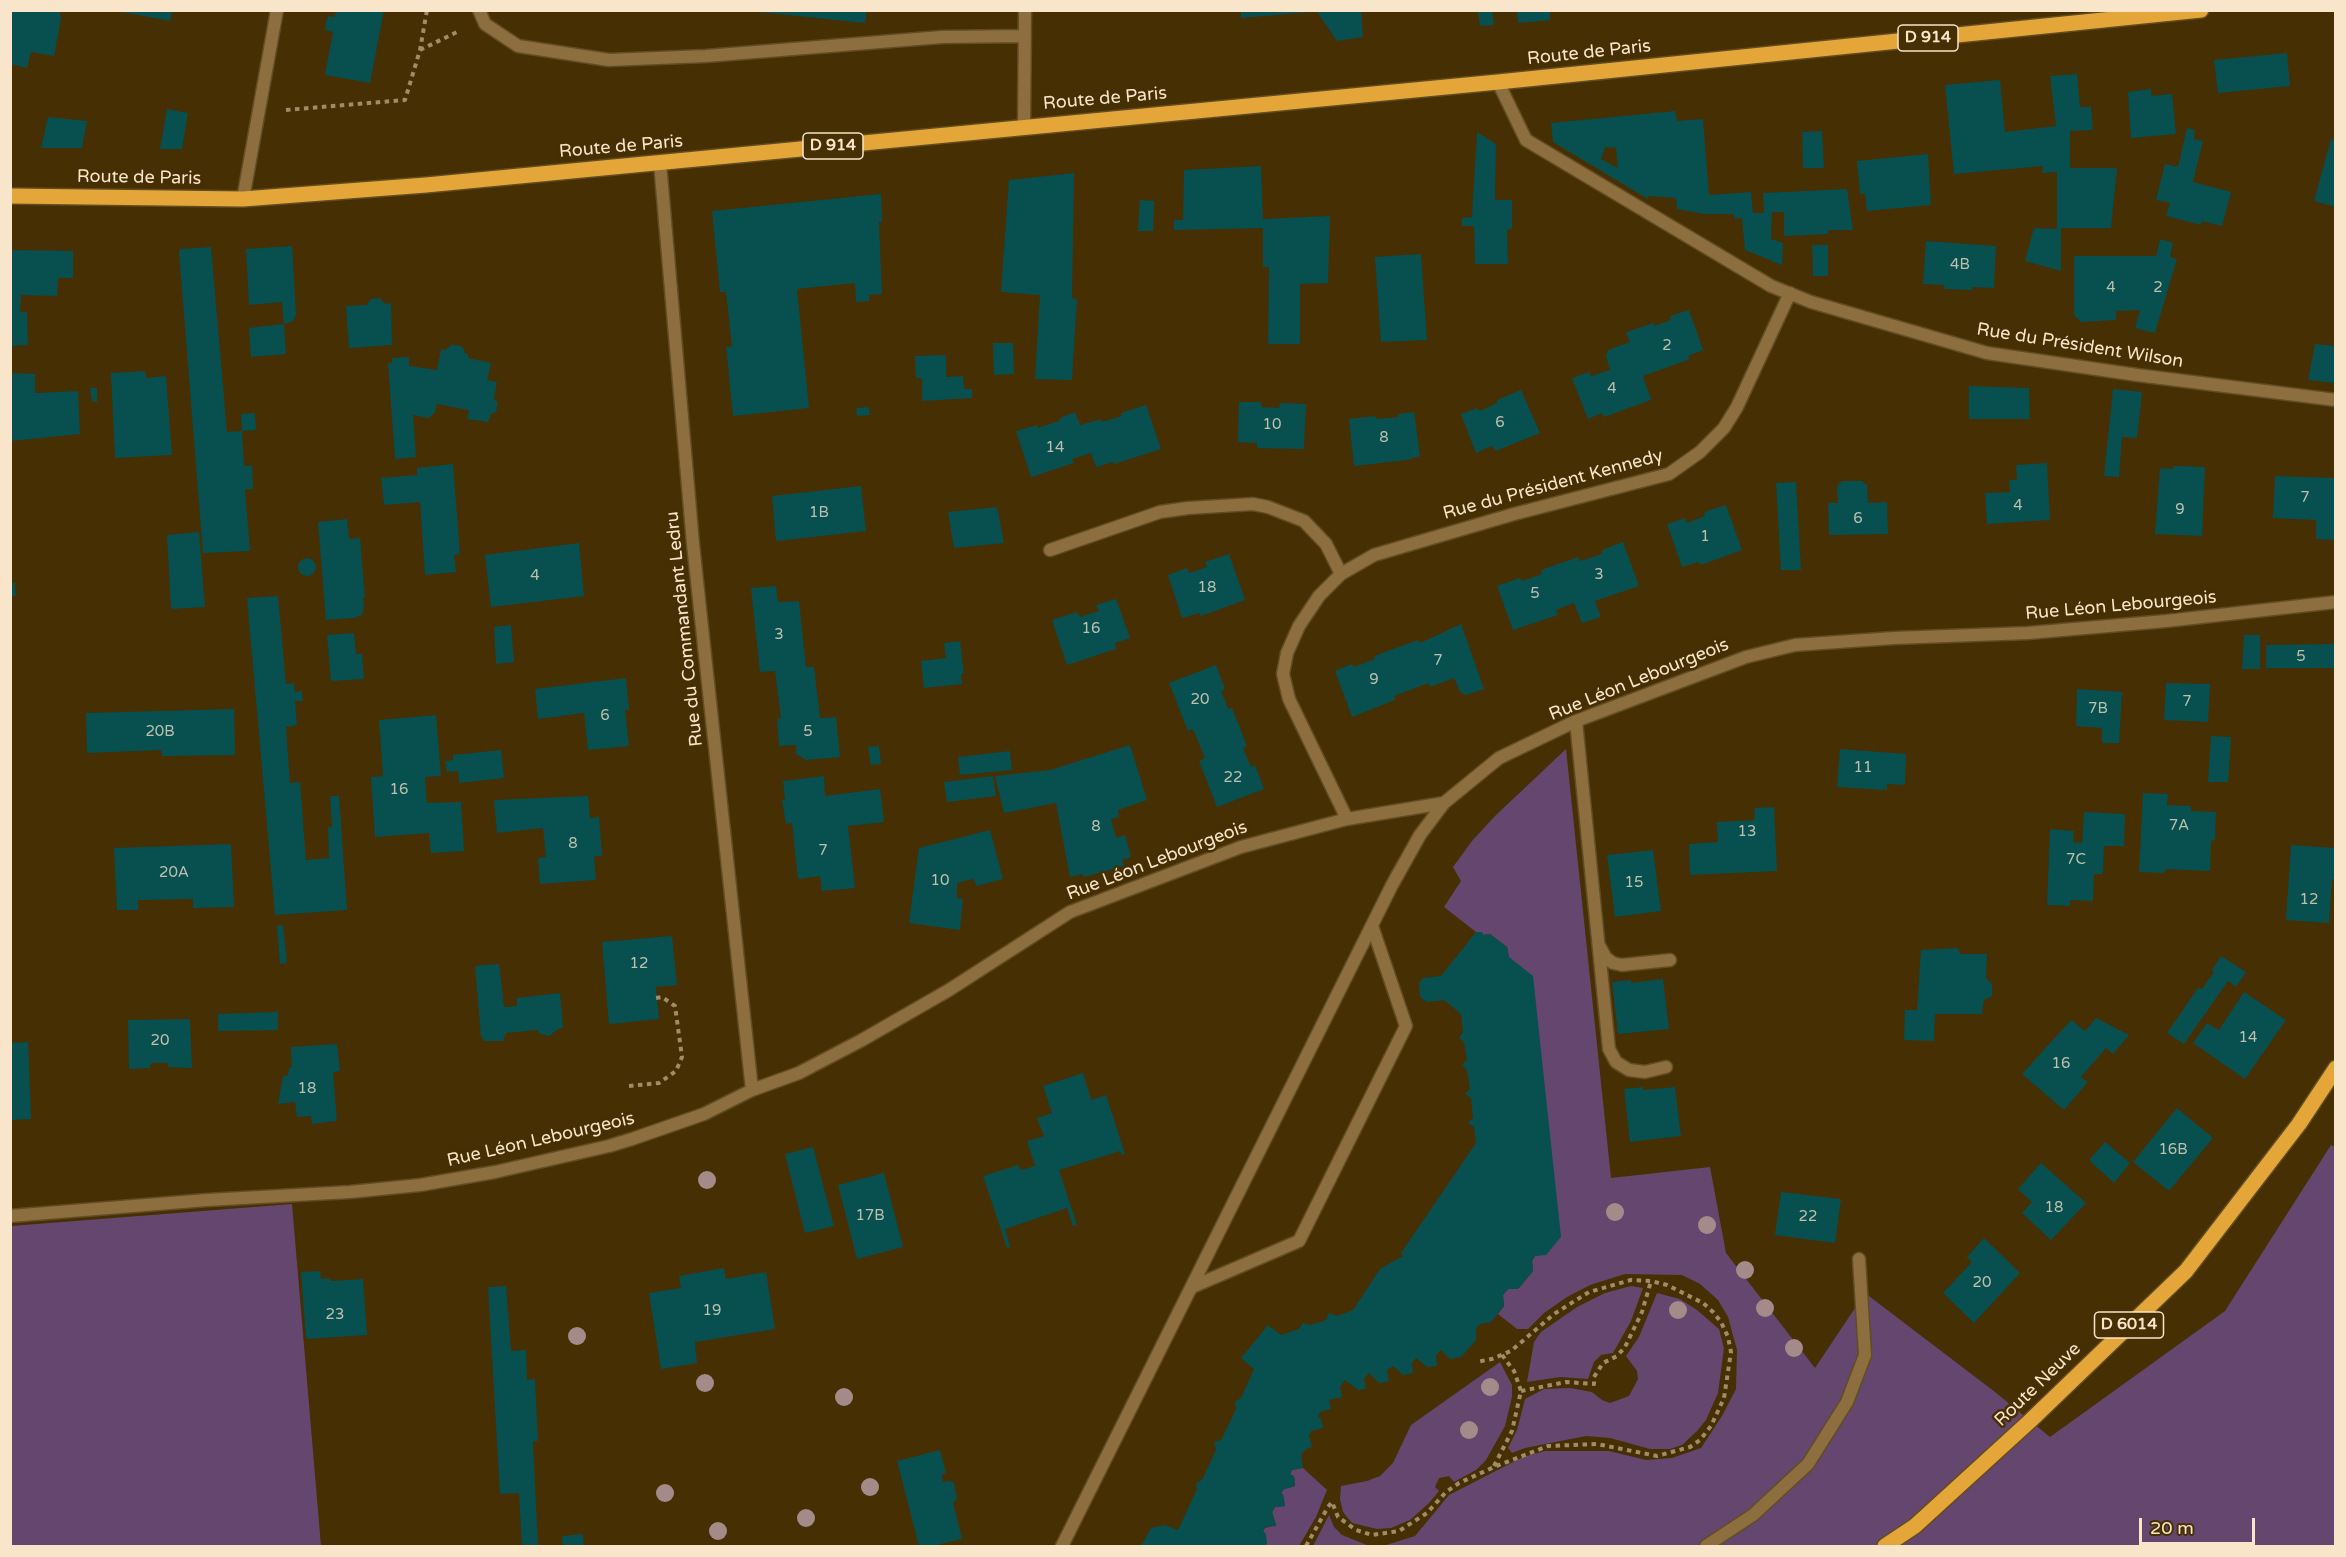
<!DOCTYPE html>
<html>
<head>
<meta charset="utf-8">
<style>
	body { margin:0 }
	#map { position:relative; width:2346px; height:1557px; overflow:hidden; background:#462f02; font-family:"Varela Round",sans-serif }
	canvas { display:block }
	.frame { position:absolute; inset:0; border:12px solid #f8e5ca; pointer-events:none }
	.scale { position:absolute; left:2139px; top:1518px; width:116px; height:27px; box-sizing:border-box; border:3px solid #f8e5ca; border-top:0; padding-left:8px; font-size:18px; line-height:21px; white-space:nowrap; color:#f8e5ca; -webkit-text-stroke:4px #462f02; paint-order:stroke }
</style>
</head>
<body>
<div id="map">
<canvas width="2346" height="1557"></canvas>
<div class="frame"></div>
<div class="scale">20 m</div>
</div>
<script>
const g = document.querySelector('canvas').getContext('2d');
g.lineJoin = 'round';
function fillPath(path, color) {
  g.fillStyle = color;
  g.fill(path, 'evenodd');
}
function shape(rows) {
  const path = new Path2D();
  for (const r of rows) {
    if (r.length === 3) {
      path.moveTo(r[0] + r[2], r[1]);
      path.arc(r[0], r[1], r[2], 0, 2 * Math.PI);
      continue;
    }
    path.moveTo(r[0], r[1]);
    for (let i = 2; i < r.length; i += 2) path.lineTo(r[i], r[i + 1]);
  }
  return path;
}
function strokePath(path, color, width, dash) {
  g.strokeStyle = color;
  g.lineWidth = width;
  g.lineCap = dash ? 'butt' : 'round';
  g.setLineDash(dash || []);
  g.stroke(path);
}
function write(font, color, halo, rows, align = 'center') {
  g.font = font + ' "Varela Round",sans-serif';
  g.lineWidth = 5;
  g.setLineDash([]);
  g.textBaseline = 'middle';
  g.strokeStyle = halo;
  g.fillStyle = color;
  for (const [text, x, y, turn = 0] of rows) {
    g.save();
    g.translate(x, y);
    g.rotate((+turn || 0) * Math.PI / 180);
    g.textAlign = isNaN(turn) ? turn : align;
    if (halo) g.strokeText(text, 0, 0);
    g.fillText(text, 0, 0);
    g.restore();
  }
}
const green = shape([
	[1566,749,1611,1178,1710,1167,1726,1253,1815,1368,1865,1293,1995,1392,2050,1437,2225,1311,2331,1145,2335,1147,2335,1546,1313,1546,1329,1515,1334,1527,1342,1535,1367,1545,1383,1546,1415,1536,1449,1495,1523,1457,1545,1451,1609,1451,1646,1460,1672,1458,1701,1448,1722,1416,1736,1389,1737,1350,1728,1317,1718,1300,1700,1284,1682,1275,1625,1274,1590,1285,1567,1297,1544,1313,1528,1329,1517,1329,1498,1314,1504,1306,1503,1295,1508,1289,1518,1289,1533,1271,1532,1261,1535,1256,1509,957,1507,947,1490,934,1483,935,1481,932,1476,932,1444,907,1461,881,1453,867,1472,841,1495,816],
	[292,1204,321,1546,11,1546,11,1226],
	[1631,1286,1643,1288,1631,1321,1613,1353,1601,1355,1594,1362,1588,1379,1560,1377,1527,1382,1534,1342,1541,1332,1577,1307,1605,1293],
	[1657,1293,1680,1299,1697,1310,1719,1329,1724,1348,1718,1393,1706,1420,1697,1431,1682,1445,1670,1449,1650,1449,1610,1438,1586,1436,1525,1448,1512,1453,1508,1448,1517,1430,1525,1399,1544,1389,1570,1388,1592,1392,1602,1400,1610,1403,1629,1396,1638,1379,1637,1371,1626,1356,1639,1337],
	[1500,1362,1512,1385,1512,1397,1505,1426,1486,1460,1476,1470,1454,1482,1449,1476,1439,1478,1435,1487,1439,1491,1429,1503,1410,1520,1391,1528,1377,1529,1352,1523,1343,1512,1340,1499,1341,1486,1367,1481,1380,1476,1393,1463,1411,1425],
	[1303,1468,1327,1490,1316,1517,1299,1546,1260,1546,1267,1544,1263,1531,1265,1528,1276,1525,1272,1512,1275,1507,1285,1506,1283,1495,1281,1493,1284,1489,1295,1486,1294,1477,1290,1474,1292,1470]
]);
const building = shape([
	[10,10,59,10,61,18,54,56,31,52,27,68,10,64],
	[112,10,172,10,170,21],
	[336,10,384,10,370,83,325,75,333,32,325,30,326,23,328,16,335,17],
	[740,10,866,10,866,18,865,23],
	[1241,10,1311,10,1311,12,1241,18],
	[1316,10,1361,10,1363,37,1337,41],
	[1478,10,1492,10,1494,25,1480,26],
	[1517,10,1550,10,1550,20,1518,23],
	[2287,53,2290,86,2218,93,2214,60],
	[2077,74,2080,107,2091,107,2093,130,2070,131,2070,168,2117,168,2111,228,2061,228,2061,271,2025,261,2034,228,2057,229,2057,172,2042,173,2043,166,1954,174,1945,85,2000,80,2005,132,2056,126,2050,76],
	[2151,89,2152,96,2172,94,2176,134,2131,138,2128,92],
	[167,109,188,113,182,149,160,149],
	[1675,111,1677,121,1703,119,1709,195,1751,192,1753,213,1764,213,1763,193,1847,189,1853,230,1828,230,1828,234,1784,236,1784,212,1772,212,1771,239,1783,243,1782,265,1745,250,1742,218,1735,219,1734,214,1704,214,1677,209,1676,198,1648,196,1648,199,1553,142,1551,123],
	[1605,147,1616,148,1618,168,1601,159],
	[48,117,87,121,82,148,41,148],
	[2187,128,2195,130,2194,139,2203,141,2193,182,2231,192,2222,226,2202,221,2201,225,2166,216,2170,203,2156,200,2165,164,2178,167],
	[1822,131,1824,168,1803,168,1802,132],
	[1477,132,1496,144,1495,200,1512,200,1512,229,1507,230,1508,264,1475,264,1474,226,1462,226,1462,218,1472,217],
	[2331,139,2336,140,2336,207,2314,201],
	[1928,154,1931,205,1867,211,1865,193,1860,194,1857,161],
	[1261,166,1263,219,1330,216,1328,283,1300,284,1300,344,1268,344,1269,267,1263,267,1263,228,1174,230,1174,220,1183,220,1184,170],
	[1074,173,1072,298,1077,299,1072,380,1035,379,1040,295,1001,292,1009,180],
	[881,194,882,222,879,222,882,294,869,295,869,301,856,302,855,283,797,289,809,408,733,416,726,347,732,346,726,292,720,292,712,211],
	[1140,200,1154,201,1153,231,1138,231],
	[2160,239,2173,243,2170,257,2177,259,2155,333,2135,328,2140,310,2116,311,2116,320,2081,322,2074,315,2074,256,2156,256],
	[1926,241,1996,246,1994,288,1972,287,1972,290,1945,289,1944,285,1923,284],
	[1812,245,1828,245,1828,276,1813,276],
	[292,246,296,314,293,321,284,324,282,302,249,305,246,249],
	[211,247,227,432,242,431,244,466,252,465,253,489,245,489,250,551,203,553,179,252,180,249],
	[10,250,73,251,73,278,58,278,57,296,21,295,20,312,27,312,28,345,10,346],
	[1421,254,1427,340,1381,342,1375,257],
	[380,298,385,304,391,303,392,345,349,348,346,306,367,305,371,299],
	[1689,310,1703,350,1688,356,1690,359,1643,376,1651,400,1604,417,1602,413,1588,419,1572,378,1589,372,1591,376,1610,370,1606,356,1608,350,1630,342,1626,332,1654,323,1655,326,1671,320,1670,316],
	[284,324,286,354,251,357,249,328],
	[993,343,1013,343,1014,374,994,375],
	[452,344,463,347,465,353,468,354,468,358,491,363,487,380,497,382,494,399,498,403,496,412,491,414,488,422,467,419,469,410,437,404,435,412,429,418,413,415,416,457,395,459,388,363,392,363,392,358,409,357,409,366,437,370,441,349,446,350],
	[2315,344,2336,346,2336,383,2308,380],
	[946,355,946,377,963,376,964,389,972,389,972,398,922,401,922,378,916,378,915,356],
	[145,371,146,378,166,376,172,455,115,458,111,373],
	[10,373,35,374,35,393,78,391,80,434,10,441],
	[1969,386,2029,388,2030,419,1969,419],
	[90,388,97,388,97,402,92,401],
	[2113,389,2142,392,2137,438,2122,437,2119,477,2104,476],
	[1521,390,1540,433,1496,451,1492,446,1476,453,1461,414,1477,408,1480,411,1497,403,1497,400],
	[1239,402,1260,402,1262,407,1279,408,1280,403,1306,404,1304,449,1257,448,1257,443,1238,442],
	[1146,405,1161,449,1114,464,1113,462,1096,467,1091,453,1072,459,1074,463,1031,477,1016,431,1037,425,1038,428,1059,421,1060,418,1075,412,1080,425,1101,419,1102,422,1122,416,1121,413],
	[869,407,870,415,857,416,856,408],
	[1414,412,1420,456,1407,460,1354,466,1349,419,1375,416,1377,419,1399,417,1398,414],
	[255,413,256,430,242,431,241,414],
	[2047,463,2050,520,1987,524,1985,493,2010,492,2009,480,2017,480,2016,465],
	[453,464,460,554,454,555,456,572,425,575,420,502,384,505,381,478,417,475,417,468],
	[2174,466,2205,467,2202,536,2155,534,2160,468,2173,469],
	[2275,476,2336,478,2336,540,2316,539,2316,520,2273,518],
	[1842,481,1862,481,1867,485,1868,503,1887,502,1888,534,1829,535,1828,503,1838,503,1837,486],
	[1796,482,1801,570,1781,570,1776,483],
	[861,486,866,531,776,541,772,496],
	[1726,505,1742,550,1701,565,1698,562,1682,567,1667,524,1685,518,1687,523,1705,516,1704,512],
	[997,507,1004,543,954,548,948,512],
	[347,519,349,539,360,538,365,597,363,597,364,605,362,615,353,618,326,620,318,522],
	[199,532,205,607,171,609,167,535],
	[1623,542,1639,586,1595,601,1601,617,1582,623,1574,603,1556,610,1558,615,1513,630,1497,586,1520,578,1522,581,1542,574,1541,570,1578,557,1580,561,1602,554,1602,550],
	[579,543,584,596,491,607,485,555],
	[1229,554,1245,600,1201,616,1199,613,1182,618,1168,575,1187,568,1189,573,1207,567,1205,562],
	[307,567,9],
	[10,583,15,583,16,596,10,596],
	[776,586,778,602,799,601,806,667,814,667,820,718,836,717,840,757,806,760,796,754,796,745,779,746,777,719,781,718,775,671,760,672,751,588],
	[278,596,286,684,294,683,295,692,302,691,303,701,295,701,297,725,286,727,290,783,300,782,306,860,329,858,328,827,332,827,330,796,339,796,347,910,275,915,247,598],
	[1116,599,1130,638,1115,643,1116,649,1067,665,1052,620,1077,612,1080,617,1099,611,1096,605],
	[1461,624,1484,689,1466,695,1460,692,1454,678,1430,687,1429,683,1394,696,1395,700,1352,717,1335,671,1352,664,1354,667,1375,659,1374,656,1418,640,1420,643],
	[511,625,514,662,496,664,494,627],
	[354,633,356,654,362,654,364,679,331,681,327,635],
	[2244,635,2260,635,2260,669,2242,669],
	[960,641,964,673,961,674,962,684,924,688,921,661,946,658,944,643],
	[2336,644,2336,668,2266,668,2266,645],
	[1216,665,1225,689,1221,691,1228,709,1232,708,1247,746,1243,748,1251,767,1255,765,1264,789,1217,807,1199,761,1205,758,1193,729,1188,731,1169,683],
	[626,678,629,710,625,710,629,746,588,750,584,713,538,719,535,689],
	[2166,683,2210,684,2208,722,2164,720],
	[2077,689,2122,692,2119,743,2102,743,2102,728,2076,726],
	[234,709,235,755,162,756,161,750,87,753,86,713],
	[436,715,441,776,425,777,427,803,461,802,464,851,431,853,429,833,375,837,371,777,383,776,379,720],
	[2211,736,2231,737,2228,782,2208,782],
	[1130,745,1147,800,1118,810,1119,817,1111,819,1116,838,1125,835,1131,857,1122,860,1124,866,1084,877,1082,874,1070,877,1056,803,1004,813,995,776,1050,770],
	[879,746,881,764,871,765,868,747],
	[1840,749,1906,754,1905,785,1887,784,1887,790,1837,787],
	[501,750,504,778,459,783,458,771,447,772,445,761,453,760,453,755],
	[1010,751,1012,770,960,775,958,757],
	[824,776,825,796,880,789,884,822,848,826,855,888,822,891,820,876,798,879,792,823,786,824,782,800,785,800,783,781],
	[993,776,996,796,947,802,944,782],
	[2143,793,2168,794,2167,805,2191,806,2191,811,2216,812,2215,840,2211,841,2210,871,2165,869,2165,873,2139,872],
	[588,796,590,818,599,817,602,856,594,856,596,880,540,884,538,858,546,857,543,828,497,833,494,800],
	[1774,807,1777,871,1690,875,1689,844,1718,842,1717,822,1754,820,1755,808],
	[2084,812,2125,814,2124,846,2104,846,2103,874,2094,874,2093,901,2070,900,2070,906,2047,905,2050,829,2074,831,2073,842,2082,843],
	[990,830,1003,879,976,886,974,879,957,883,957,898,963,899,960,930,909,923,919,848],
	[231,844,234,907,193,908,193,899,138,900,138,910,117,910,114,848],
	[2291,845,2336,848,2336,880,2332,879,2329,923,2286,920],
	[1653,850,1661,911,1615,917,1607,855],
	[283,925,287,963,280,964,277,926],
	[1476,932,1482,932,1483,935,1490,934,1507,947,1509,957,1533,976,1561,1237,1546,1255,1535,1256,1532,1261,1533,1271,1518,1289,1508,1289,1503,1295,1504,1306,1491,1322,1480,1324,1476,1329,1476,1340,1461,1357,1450,1359,1441,1350,1436,1355,1437,1366,1427,1367,1416,1358,1412,1363,1413,1373,1403,1375,1393,1366,1387,1370,1389,1381,1379,1383,1369,1373,1364,1379,1366,1389,1358,1390,1345,1380,1340,1387,1342,1397,1329,1400,1331,1409,1320,1412,1318,1416,1321,1420,1323,1428,1311,1431,1309,1436,1312,1447,1306,1449,1301,1455,1303,1468,1292,1470,1290,1474,1294,1476,1295,1486,1284,1489,1281,1493,1283,1495,1285,1506,1275,1507,1272,1512,1276,1526,1265,1527,1263,1531,1266,1534,1267,1544,1260,1546,1141,1546,1151,1528,1165,1525,1178,1530,1197,1489,1196,1483,1202,1480,1216,1450,1214,1442,1221,1440,1236,1409,1235,1402,1241,1398,1254,1369,1241,1358,1268,1325,1281,1335,1299,1329,1303,1323,1310,1325,1326,1320,1329,1313,1337,1316,1353,1310,1380,1269,1403,1256,1401,1253,1476,1143,1474,1127,1468,1123,1473,1118,1471,1098,1465,1094,1470,1089,1467,1070,1462,1065,1467,1060,1464,1042,1459,1038,1463,1032,1461,1014,1444,1000,1427,1002,1420,997,1419,983,1423,978,1441,976],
	[672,936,677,985,656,987,659,1019,609,1024,602,942],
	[1958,948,1960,954,1987,954,1986,978,1992,984,1992,996,1984,1000,1982,1014,1935,1014,1934,1041,1904,1040,1905,1010,1917,1010,1921,950],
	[2221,956,2246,972,2236,987,2228,981,2184,1044,2167,1033,2198,988,2202,989,2214,972,2212,970],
	[499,964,504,1007,517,1006,517,998,560,993,563,1028,558,1029,549,1036,540,1034,537,1030,506,1033,503,1041,484,1041,481,1036,475,966],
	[1663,979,1669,1029,1618,1034,1612,982,1631,980,1631,983],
	[2244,992,2286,1020,2245,1079,2193,1043,2207,1023,2219,1030],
	[278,1012,278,1030,218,1031,218,1014],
	[2096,1018,2129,1035,2113,1054,2106,1048,2081,1077,2088,1082,2064,1110,2022,1074,2071,1020,2085,1031],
	[190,1019,192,1068,168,1067,168,1063,151,1063,150,1068,129,1069,128,1020],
	[28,1042,31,1119,10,1120,10,1043],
	[337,1044,340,1071,333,1072,337,1121,312,1124,311,1116,297,1117,295,1102,278,1104,283,1076,288,1075,289,1068,292,1067,291,1047],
	[1083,1073,1091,1100,1106,1095,1125,1154,1122,1155,1120,1151,1059,1170,1077,1225,1073,1226,1067,1208,1005,1229,1010,1247,1007,1248,983,1176,1018,1165,1021,1170,1035,1166,1027,1141,1044,1136,1037,1118,1052,1113,1043,1086],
	[1643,1087,1643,1090,1675,1087,1681,1136,1630,1142,1624,1089],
	[2177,1108,2213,1138,2169,1191,2133,1162],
	[2105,1142,2130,1163,2114,1183,2089,1160],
	[813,1147,834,1226,805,1233,785,1154],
	[2041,1163,2086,1203,2051,1240,2022,1213,2032,1202,2018,1189],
	[884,1173,903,1247,857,1259,838,1185],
	[1781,1192,1841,1199,1835,1243,1775,1235],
	[1984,1238,2020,1273,1974,1323,1943,1293,1972,1262,1967,1257],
	[724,1268,726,1279,766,1272,775,1329,695,1342,697,1363,661,1369,649,1293,681,1288,679,1276],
	[320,1271,321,1279,329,1278,331,1281,363,1279,367,1335,306,1339,301,1272],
	[506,1286,511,1351,526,1350,527,1380,535,1379,538,1441,533,1441,538,1546,522,1546,519,1493,500,1494,488,1287],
	[940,1450,946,1473,942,1474,943,1482,950,1481,954,1483,957,1499,953,1503,962,1539,932,1546,919,1546,897,1461],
	[583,1534,584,1546,563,1546,562,1536]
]);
const path = shape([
	[420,50,459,31],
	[286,110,405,100,420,50,427,10],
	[629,1086,659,1083,676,1071,682,1057,675,1006,662,997,656,998],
	[1521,1391,1566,1382,1594,1384,1594,1377,1603,1363,1617,1356,1625,1347,1642,1312,1651,1281],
	[1494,1466,1512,1431,1521,1391,1514,1371,1502,1355],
	[1306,1546,1328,1507,1332,1502,1338,1517,1356,1530,1372,1535,1399,1531,1427,1513,1446,1492,1459,1483,1494,1467,1548,1446,1597,1444,1657,1456,1690,1447,1700,1440,1711,1426,1724,1398,1731,1352,1728,1337,1721,1322,1713,1312,1703,1303,1667,1285,1651,1281,1631,1280,1589,1292,1554,1314,1511,1351,1492,1359,1476,1362]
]);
const service = shape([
	[1192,1287,1299,1241,1406,1026,1372,926],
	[1706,1546,1753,1515,1808,1464,1847,1402,1865,1355,1859,1259]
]);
const minor = shape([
	[479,10,485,24,518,46,609,60,706,56,942,37,1024,36],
	[1498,82,1526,140,1771,286,1811,302,1987,353,2137,375,2336,400],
	[1024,127,1025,10],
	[660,163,693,544,752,1090],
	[243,199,277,10],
	[1050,550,1160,512,1188,508,1253,504,1268,507,1304,521,1326,544,1341,574],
	[1576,721,1609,1049,1616,1062,1629,1070,1645,1072,1666,1067],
	[1347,819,1289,699,1283,674,1287,653,1299,626,1319,596,1341,574,1374,555,1514,514,1669,474,1700,452,1724,428,1737,407,1790,293],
	[1600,947,1606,958,1613,963,1622,965,1670,960],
	[10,1216,207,1200,350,1192,420,1185,495,1172,609,1146,632,1139,704,1114,752,1090,799,1073,862,1040,949,990,1070,912,1241,847,1347,819,1444,803,1499,758,1576,721,1746,657,1795,645,1894,638,2028,633,2166,621,2336,602],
	[1062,1546,1392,885,1420,835,1444,803]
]);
const primary = shape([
	[10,196,243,199,426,185,1498,82,2201,10],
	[1885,1546,1915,1526,2030,1421,2186,1271,2299,1124,2336,1068]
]);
const trees = [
	[707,1180],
	[1615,1212],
	[1707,1225],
	[1745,1270],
	[1765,1308],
	[1678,1310],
	[577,1336],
	[1794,1348],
	[705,1383],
	[1490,1387],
	[844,1397],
	[1469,1430],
	[870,1487],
	[665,1493],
	[806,1518],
	[718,1531]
];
const numberNames = [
	["4B",1960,265],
	["4",2111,288],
	["2",2158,288],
	["2",1667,346],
	["4",1612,389],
	["6",1500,423],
	["10",1272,425],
	["8",1384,438],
	["14",1055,448],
	["7",2305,498],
	["4",2018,506],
	["9",2180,510],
	["1B",819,513],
	["6",1858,519],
	["1",1705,537],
	["3",1599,575],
	["4",535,576],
	["18",1207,588],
	["5",1535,594],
	["16",1091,629],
	["3",779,635],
	["5",2301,657],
	["7",1438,661],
	["9",1374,680],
	["20",1200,700],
	["7",2187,702],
	["7B",2098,709],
	["6",605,716],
	["20B",160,732],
	["5",808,732],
	["11",1863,768],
	["22",1233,778],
	["16",399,790],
	["7A",2179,826],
	["8",1096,827],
	["13",1747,832],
	["8",573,844],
	["7",823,851],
	["7C",2076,860],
	["20A",174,873],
	["10",940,881],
	["15",1634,883],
	["12",2309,900],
	["12",639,964],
	["14",2248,1038],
	["20",160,1041],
	["16",2061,1064],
	["18",307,1089],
	["16B",2173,1150],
	["18",2054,1208],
	["17B",870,1216],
	["22",1808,1217],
	["20",1982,1283],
	["19",712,1311],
	["23",335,1315]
];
const shields = [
	[1928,38,60],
	[833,146,60],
	[2129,1325,69]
];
const shieldNames = [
	["D 914",1928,38],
	["D 914",833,146],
	["D 6014",2129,1325]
];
const streetNames = [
	["Route de Paris",1589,53,-6],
	["Route de Paris",1105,99,-5],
	["Route de Paris",621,147,-5],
	["Route de Paris",139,178,1],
	["Rue du Président Wilson",2080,346,9],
	["Rue du Président Kennedy",1553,485,-15],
	["Rue Léon Lebourgeois",2121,606,-5],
	["Rue du Commandant Ledru",685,629,-96],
	["Rue Léon Lebourgeois",1639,680,-22],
	["Rue Léon Lebourgeois",1157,861,-21],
	["Rue Léon Lebourgeois",541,1140,-13],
	["Route Neuve",2038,1385,-44]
];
fillPath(green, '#65466f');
fillPath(building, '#084f50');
strokePath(service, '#624c22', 15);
strokePath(minor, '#624c22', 15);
strokePath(primary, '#624c22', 18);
strokePath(path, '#a18c68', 4, [4.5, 4.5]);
strokePath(service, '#8c6e3f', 12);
strokePath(minor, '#8c6e3f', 12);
strokePath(primary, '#e4a638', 15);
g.fillStyle = '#a48b8a';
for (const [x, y] of trees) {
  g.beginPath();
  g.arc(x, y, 9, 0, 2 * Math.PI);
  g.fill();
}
write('15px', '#bcc0ac', null, numberNames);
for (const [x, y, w] of shields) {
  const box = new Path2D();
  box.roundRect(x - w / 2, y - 13, w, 26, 4.5);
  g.fillStyle = '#462f02';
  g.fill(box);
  strokePath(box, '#f8e5ca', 1.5);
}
write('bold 16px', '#f8e5ca', null, shieldNames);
write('18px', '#f8e5ca', '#462f02', streetNames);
</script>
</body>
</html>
